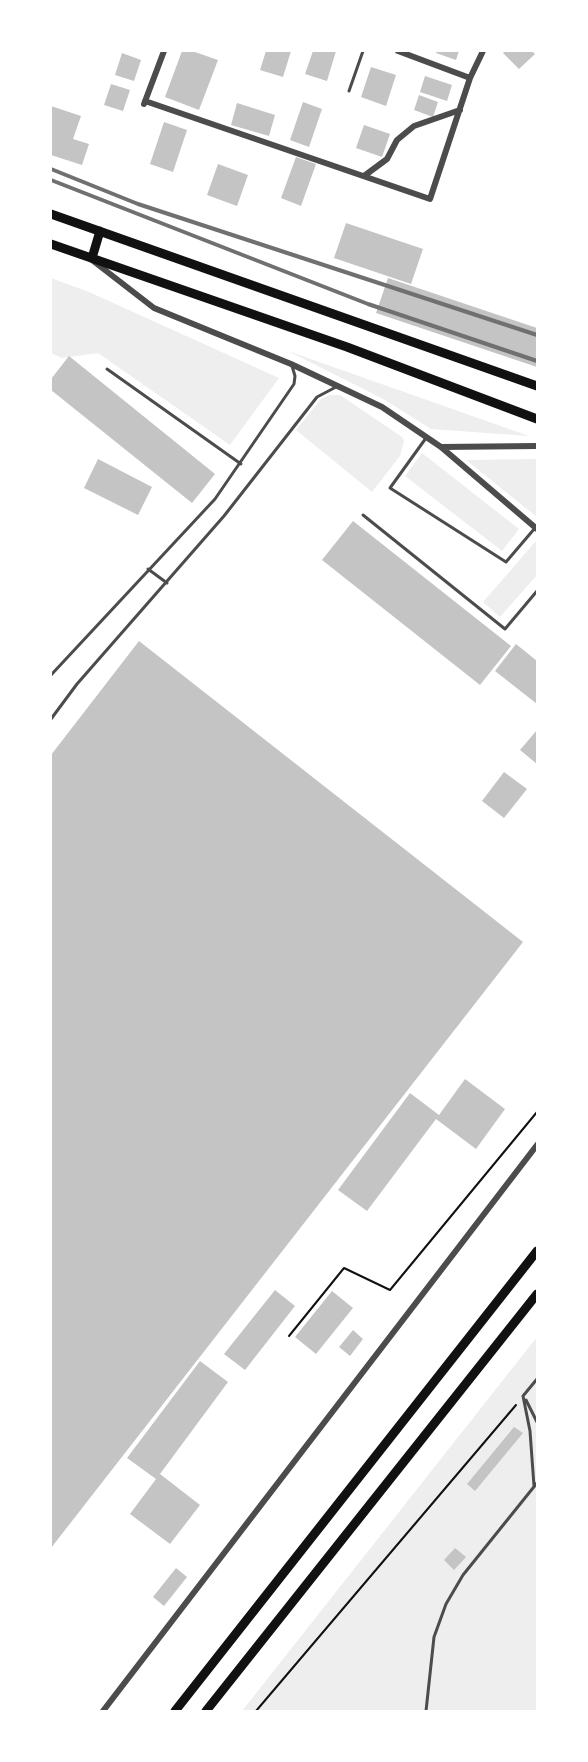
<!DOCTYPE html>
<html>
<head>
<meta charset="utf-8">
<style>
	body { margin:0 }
	#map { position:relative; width:588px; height:1762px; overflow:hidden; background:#fff; font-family:Manrope,sans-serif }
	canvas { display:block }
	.frame { position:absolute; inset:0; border:52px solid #fff; pointer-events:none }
</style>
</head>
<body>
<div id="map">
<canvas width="588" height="1762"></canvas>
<div class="frame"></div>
</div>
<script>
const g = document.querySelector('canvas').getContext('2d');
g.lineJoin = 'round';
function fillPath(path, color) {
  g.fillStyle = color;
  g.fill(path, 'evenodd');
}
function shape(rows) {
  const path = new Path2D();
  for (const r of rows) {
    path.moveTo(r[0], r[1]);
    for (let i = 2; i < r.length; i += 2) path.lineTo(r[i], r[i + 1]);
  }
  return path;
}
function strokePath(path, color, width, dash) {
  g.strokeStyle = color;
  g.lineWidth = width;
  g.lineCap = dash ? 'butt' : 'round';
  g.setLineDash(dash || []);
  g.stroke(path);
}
const green = shape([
	[51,278,89,292,279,378,230,445,98,353,62,358,51,353],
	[288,351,529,436,431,429,385,400],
	[330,395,340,395,402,437,404,441,400,456,372,492,296,430,321,399],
	[422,453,519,529,502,551,405,476],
	[537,459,537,517,466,460],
	[536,541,537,575,500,617,483,602],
	[537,1337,537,1711,242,1711]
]);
const building = shape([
	[182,51,192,51,218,60,199,110,165,97],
	[266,51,291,51,283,77,260,70],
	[313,51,336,51,327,81,305,74],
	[437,51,459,51,456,60,436,53],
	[505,51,532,51,535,54,519,69,503,53],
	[122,53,141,60,134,81,115,75],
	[371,67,396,75,386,106,361,97],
	[425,76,452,85,447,101,420,92],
	[111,84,130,90,123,111,104,105],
	[419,95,438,102,433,117,414,110],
	[303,102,322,109,309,147,290,140],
	[237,103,275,115,269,136,231,125],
	[51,106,81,116,73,139,89,144,82,165,51,155],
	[164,122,187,130,173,172,150,164],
	[364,125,390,134,382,157,356,148],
	[296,157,316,164,301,206,281,198],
	[218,164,248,175,237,206,207,195],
	[346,223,423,249,411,284,334,258],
	[388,278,537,328,537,367,376,313],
	[69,356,215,474,192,503,51,390,51,379],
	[98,459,152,487,138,515,84,488],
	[353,521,511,646,480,685,322,560],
	[139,641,523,942,51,1548,51,755],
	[516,644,537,661,537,704,495,671],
	[537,730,537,764,520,750],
	[504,772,527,789,504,818,482,801],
	[465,1079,505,1109,476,1149,436,1119,367,1211,338,1190,410,1093,439,1115],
	[275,1290,295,1306,245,1370,224,1354],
	[332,1291,353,1308,316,1354,295,1337],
	[353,1330,363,1339,350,1356,339,1347],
	[200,1361,228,1382,160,1474,200,1505,170,1544,130,1514,156,1479,127,1458],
	[514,1427,523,1433,475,1491,467,1484],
	[455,1548,466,1557,454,1570,444,1560],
	[176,1568,187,1577,164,1606,153,1597]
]);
const path = shape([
	[289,1336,344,1268,390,1290,537,1112],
	[256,1711,516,1405]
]);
const service = shape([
	[349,91,363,51],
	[107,369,241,464],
	[426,438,390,488,506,562,535,528],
	[363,515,505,629,537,591],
	[148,569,167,583],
	[51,675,215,499,294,384,295,376,292,366],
	[51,719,77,684,224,516,317,397,336,387],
	[526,1400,537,1422],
	[534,1486,530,1431,523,1396,537,1379],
	[426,1711,434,1637,446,1604,463,1575,537,1483]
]);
const minor = shape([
	[398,51,470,78],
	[145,101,430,199,470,78,483,51],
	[144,104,164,51],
	[364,176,387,159,397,140,414,126,460,110],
	[92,260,154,308,291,364,382,407,441,447,537,529],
	[441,447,537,446],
	[103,1711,537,1145]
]);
const trunk = shape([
	[51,214,537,386],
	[51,244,347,347,537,419],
	[92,258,100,231],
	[175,1711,537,1251],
	[206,1711,537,1294]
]);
const rail = shape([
	[51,169,138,204,537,335],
	[51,180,368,304,537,361]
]);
fillPath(green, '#eee');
fillPath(building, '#c4c4c4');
strokePath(path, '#111', 2);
strokePath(service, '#4c4c4c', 3);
strokePath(minor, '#4c4c4c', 6);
strokePath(trunk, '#111', 9);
strokePath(rail, '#707070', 4);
</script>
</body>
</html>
